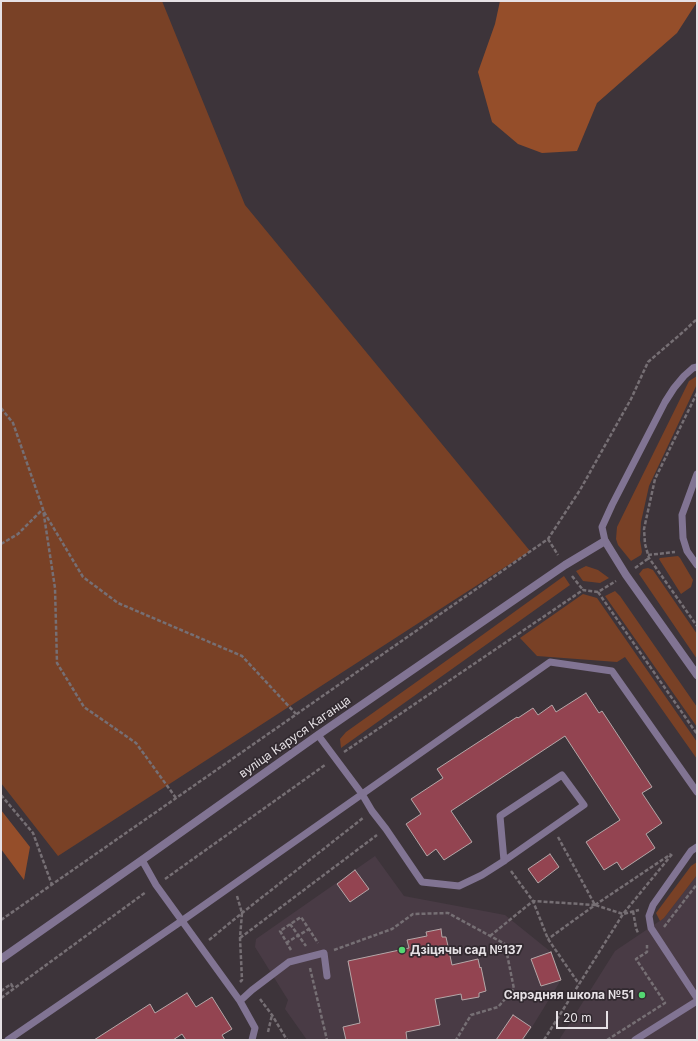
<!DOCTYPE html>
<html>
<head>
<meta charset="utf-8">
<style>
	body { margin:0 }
	#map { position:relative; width:698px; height:1041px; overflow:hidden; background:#3d343a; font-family:Inter,sans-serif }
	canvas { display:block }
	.frame { position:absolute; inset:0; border:2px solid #e6e1e5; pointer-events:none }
	.scale { position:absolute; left:556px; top:1011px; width:52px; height:18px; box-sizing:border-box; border:2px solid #e6e1e5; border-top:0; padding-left:5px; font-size:12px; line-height:14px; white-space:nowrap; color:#e6e1e5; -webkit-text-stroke:3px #322a30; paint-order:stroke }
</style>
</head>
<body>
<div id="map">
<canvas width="698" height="1041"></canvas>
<div class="frame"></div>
<div class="scale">20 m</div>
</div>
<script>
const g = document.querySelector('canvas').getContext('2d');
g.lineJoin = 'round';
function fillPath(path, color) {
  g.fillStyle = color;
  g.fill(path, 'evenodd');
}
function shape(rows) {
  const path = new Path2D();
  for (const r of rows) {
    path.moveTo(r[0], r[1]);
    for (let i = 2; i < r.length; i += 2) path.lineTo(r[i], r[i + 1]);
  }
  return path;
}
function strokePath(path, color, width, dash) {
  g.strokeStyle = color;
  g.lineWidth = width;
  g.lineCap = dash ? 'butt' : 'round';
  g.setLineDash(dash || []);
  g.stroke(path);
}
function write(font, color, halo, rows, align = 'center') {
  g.font = font + ' Inter,sans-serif';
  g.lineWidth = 3.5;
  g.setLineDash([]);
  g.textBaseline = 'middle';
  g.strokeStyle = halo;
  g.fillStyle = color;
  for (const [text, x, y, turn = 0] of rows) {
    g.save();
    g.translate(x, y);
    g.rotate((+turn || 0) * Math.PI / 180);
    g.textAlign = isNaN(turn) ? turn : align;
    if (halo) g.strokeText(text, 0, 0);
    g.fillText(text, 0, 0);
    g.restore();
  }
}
const built = shape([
	[375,856,404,896,505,915,551,952,561,980,524,1040,307,1040,285,1009,288,1000,255,947,256,939],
	[697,875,697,1040,559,1040,615,951,664,918]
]);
const green = shape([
	[1,1,162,1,245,205,530,551,58,856,1,783],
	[697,376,697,384,649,486,641,522,640,540,642,552,641,555,631,561,618,545,616,539,617,527,689,381],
	[678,556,680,558,693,580,691,587,681,594,659,559,660,558],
	[586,566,598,570,609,578,600,583,583,581,576,571],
	[648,568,653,570,697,634,697,659,639,574,643,569],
	[564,576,570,585,341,748,340,739,346,732,474,641],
	[615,591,620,596,697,707,697,727,605,596],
	[583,594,597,598,697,742,697,759,625,657,617,662,537,656,520,638],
	[697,862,697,875,664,918,660,921,656,913,691,866]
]);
const forest = shape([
	[500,1,697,1,697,2,677,33,597,103,577,151,542,153,518,144,492,122,478,72,495,24],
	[1,810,30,847,24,880,1,849]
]);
const building = shape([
	[586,693,599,713,602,711,652,787,642,793,662,823,646,834,655,848,622,870,617,862,604,870,586,842,620,820,565,736,451,811,472,842,444,860,436,849,427,856,406,824,421,814,411,799,443,778,437,769,517,717,518,718,533,708,538,715,552,705,556,712,586,693],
	[550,854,559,867,538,883,528,869,550,854],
	[355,870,369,889,350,902,337,884,355,870],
	[441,929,442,937,446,937,452,965,478,959,480,968,481,967,486,991,479,993,479,997,462,1000,461,994,435,999,440,1025,406,1032,407,1040,346,1040,343,1027,360,1023,348,961,409,948,407,940,427,936,426,932,441,929],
	[551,952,561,980,541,986,531,959,551,952],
	[187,993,196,1007,212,997,232,1029,222,1035,225,1040,186,1040,182,1034,173,1040,94,1040,150,1004,155,1013,187,993],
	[513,1015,531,1027,522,1040,496,1040,513,1015]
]);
const path = shape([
	[697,393,655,479,644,529,645,544,649,558,697,626],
	[1,408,13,423,43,509,55,588,57,663,84,707,136,743,176,798],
	[44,512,83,577,118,603,242,656,296,714],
	[548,539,558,555],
	[1,544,18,534,42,510],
	[648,555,675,552],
	[635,568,649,558],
	[572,576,583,590],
	[598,592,697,734],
	[344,752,583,590,598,592,616,581],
	[1,795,33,833,52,885],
	[558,837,595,905,623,914,639,910],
	[511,871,533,901,548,939,579,984],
	[165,879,325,765],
	[237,896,242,913,240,938,242,980,240,982],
	[595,905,671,854],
	[633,911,636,928,638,933],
	[1,920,548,539,580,490,631,399,648,362,683,332,697,319],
	[290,924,306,946],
	[664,927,697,884],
	[490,936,533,901,595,905,548,939],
	[240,938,377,835],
	[209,940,242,913,363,818],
	[286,943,309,929],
	[291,950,280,931,301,917,318,943],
	[334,950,392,929,413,914,448,913,505,944,514,989,498,1007,471,1015,456,1040],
	[310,968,327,1040],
	[1,991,11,984,14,989],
	[1,998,146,892],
	[260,999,272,1015,287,1040],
	[268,1032,272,1015],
	[544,1040,623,914,673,853],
	[607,1040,665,1003,636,959,647,952,647,945]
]);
const service = shape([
	[697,474,682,515,683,538,687,551,697,565],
	[605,541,602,527,612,505,665,402,674,388,684,376,693,368,697,367],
	[318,735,362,794,372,811,386,829,422,882,459,886,482,875,504,861,584,805,562,775,500,816,504,861],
	[697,847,691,851,653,905,649,916,651,928,697,998],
	[142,860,156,885,240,1001,255,1028,252,1040],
	[240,1001,252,990,289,962,324,953,327,976],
	[8,1040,183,920,550,662,612,671,697,792],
	[635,1040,697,1001]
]);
const minor = shape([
	[1,959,142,860,318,735,565,565,605,541,626,575,697,675]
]);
const markers = [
	[402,950,4,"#54d672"],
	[642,995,4,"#54d672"]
];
const streetNames = [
	["вуліца Каруся Каганца",295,737,-35]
];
const poiNames = [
	["Дзіцячы сад №137",410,950],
	["Сярэдняя школа №51",634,995,"right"]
];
fillPath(built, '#493b45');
fillPath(green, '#794126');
fillPath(forest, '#954e2a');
fillPath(building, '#934451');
strokePath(building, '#b5a7a8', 1);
strokePath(path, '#766f74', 2.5, [4, 2]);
strokePath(service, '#817493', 7);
strokePath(minor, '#817493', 8);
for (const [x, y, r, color] of markers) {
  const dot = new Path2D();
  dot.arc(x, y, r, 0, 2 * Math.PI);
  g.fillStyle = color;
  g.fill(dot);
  strokePath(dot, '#322a30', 1.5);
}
write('12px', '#e6e1e5', '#322a30', streetNames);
write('bold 12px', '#e6e1e5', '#322a30', poiNames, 'left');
</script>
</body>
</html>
